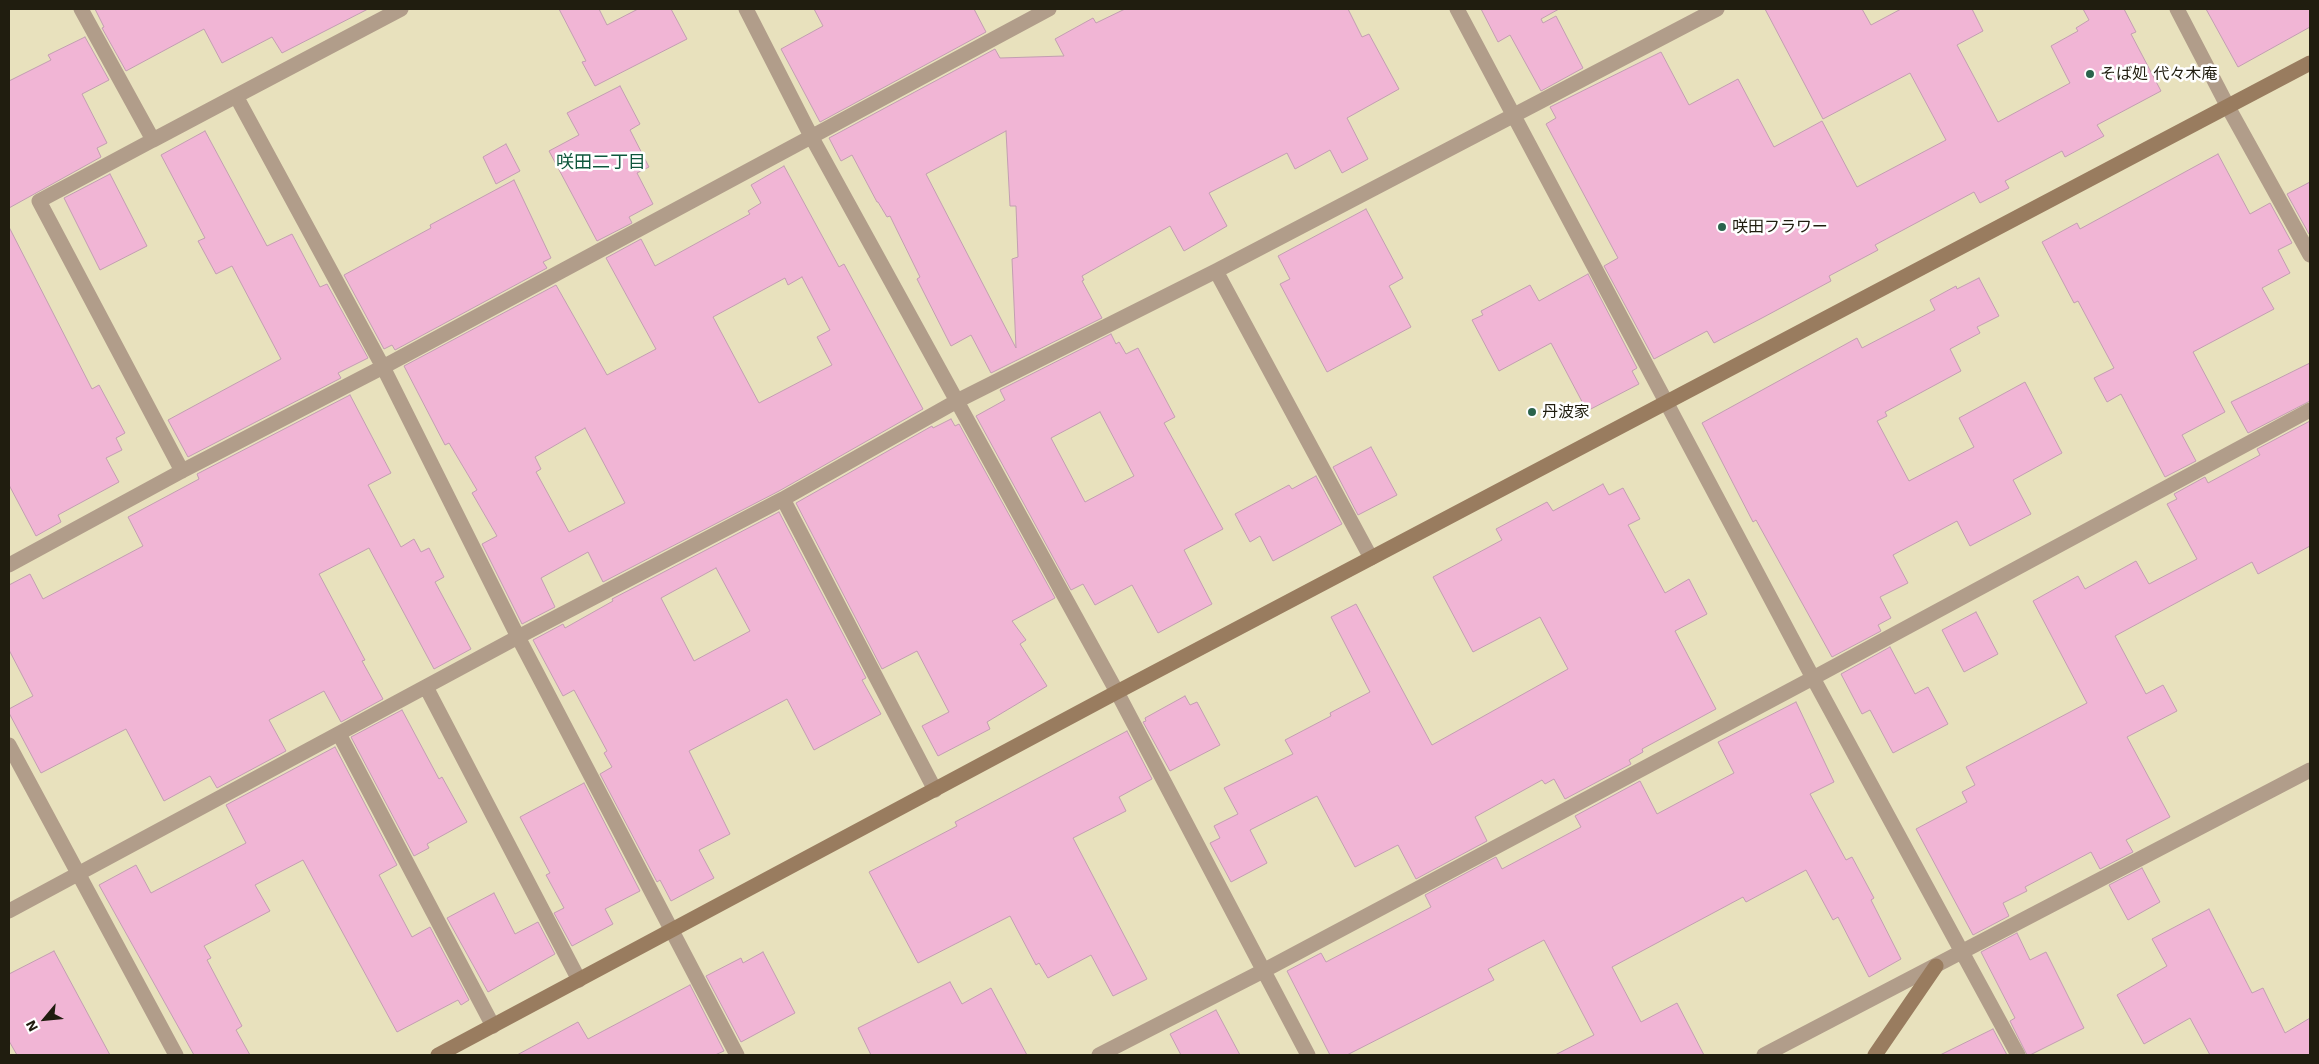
<!DOCTYPE html>
<html>
<head>
<meta charset="utf-8">
<style>
	body { margin:0 }
	#map { position:relative; width:2319px; height:1064px; overflow:hidden; background:#e8e1bd; font-family:"Work Sans",sans-serif }
	canvas { display:block }
	.frame { position:absolute; inset:0; border:10px solid #201d0f; pointer-events:none }
	.north { position:absolute; left:20px; top:994px; width:50px; height:50px; -webkit-text-stroke:4px #fff; paint-order:stroke; rotate:242deg; font-size:14px; font-weight:700; line-height:20px; text-align:center; color:#201d0f }
	.north::after { content:''; display:block; margin:auto; width:18px; height:22px; background:#201d0f; clip-path:polygon(50% 0,100% 100%,50% 72%,0 100%) }
</style>
</head>
<body>
<div id="map">
<canvas width="2319" height="1064"></canvas>
<div class="frame"></div>
<div class="north">N</div>
</div>
<script>
const g = document.querySelector('canvas').getContext('2d');
g.lineJoin = 'round';
function fillPath(path, color) {
  g.fillStyle = color;
  g.fill(path, 'evenodd');
}
function shape(rows) {
  const path = new Path2D();
  for (const r of rows) {
    path.moveTo(r[0], r[1]);
    for (let i = 2; i < r.length; i += 2) path.lineTo(r[i], r[i + 1]);
  }
  return path;
}
function strokePath(path, color, width, dash) {
  g.strokeStyle = color;
  g.lineWidth = width;
  g.lineCap = dash ? 'butt' : 'round';
  g.setLineDash(dash || []);
  g.stroke(path);
}
function write(font, color, halo, rows, align = 'center') {
  g.font = font + ' "Work Sans","Noto Sans JP",sans-serif';
  g.lineWidth = 5;
  g.setLineDash([]);
  g.textBaseline = 'middle';
  g.strokeStyle = halo;
  g.fillStyle = color;
  for (const [text, x, y, turn = 0] of rows) {
    g.save();
    g.translate(x, y);
    g.rotate((+turn || 0) * Math.PI / 180);
    g.textAlign = isNaN(turn) ? turn : align;
    if (halo) g.strokeText(text, 0, 0);
    g.fillText(text, 0, 0);
    g.restore();
  }
}
const building = shape([
	[95,9,368,9,282,53,272,37,222,63,204,29,126,71,102,28,104,27,95,9],
	[559,9,599,9,607,25,638,9,671,9,687,39,595,86,582,62,586,61,559,9],
	[814,9,974,9,986,32,820,122,781,49,823,26,814,9],
	[1125,9,1348,9,1362,37,1369,34,1399,89,1347,118,1368,159,1342,173,1330,150,1295,169,1287,153,1209,193,1227,226,1184,251,1170,226,1082,276,1084,280,1082,281,1102,318,991,373,971,335,951,346,917,279,920,277,890,216,887,217,878,202,877,202,852,155,841,161,829,138,995,49,1000,58,1064,56,1055,39,1093,18,1096,23,1125,9],
	[1006,131,1010,206,1016,206,1018,257,1012,259,1016,348,926,174,1006,131],
	[1481,9,1559,9,1541,19,1543,23,1556,16,1583,68,1541,91,1510,35,1498,42,1481,9],
	[1765,9,1862,9,1871,25,1901,9,1972,9,1983,31,1957,45,1998,122,2070,83,2051,46,2078,31,2076,28,2089,20,2083,9,2124,9,2136,32,2131,34,2161,91,2097,125,2104,136,2065,157,2062,151,2005,181,2009,188,1980,203,1974,192,1875,245,1878,250,1829,276,1831,281,1762,318,1714,343,1707,331,1654,359,1604,266,1618,258,1546,124,1556,118,1550,107,1661,52,1689,105,1738,79,1774,147,1822,121,1857,187,1946,140,1910,73,1823,119,1765,9],
	[2206,9,2310,9,2310,27,2238,67,2206,9],
	[85,37,109,80,82,94,107,143,97,148,101,157,9,208,9,81,51,60,48,55,85,37],
	[620,86,640,124,630,130,649,167,637,173,653,204,629,217,632,223,597,241,549,151,579,135,567,113,620,86],
	[205,131,267,246,292,234,320,287,327,284,368,358,338,373,341,378,188,457,168,420,281,359,232,266,216,274,198,241,205,238,161,155,205,131],
	[506,144,520,171,496,184,483,157,506,144],
	[2218,154,2250,214,2270,203,2292,243,2278,250,2290,273,2262,288,2274,309,2193,352,2225,412,2182,435,2196,461,2165,477,2121,394,2107,402,2094,378,2114,368,2078,301,2074,303,2042,242,2077,223,2080,229,2218,154],
	[784,166,839,267,844,264,923,409,779,491,603,582,588,552,541,578,555,607,522,624,482,544,497,536,472,493,477,490,449,443,445,445,404,366,556,285,607,375,656,349,606,258,641,239,655,266,750,214,748,211,761,203,751,185,784,166],
	[802,277,830,330,817,337,832,365,759,403,713,317,785,278,788,285,802,277],
	[585,428,625,503,569,532,536,472,541,469,535,457,585,428],
	[110,174,147,246,100,270,64,198,110,174],
	[514,180,551,258,543,262,547,268,395,350,392,345,384,349,344,275,431,228,430,225,514,180],
	[2310,182,2310,233,2309,234,2287,194,2310,182],
	[1366,209,1403,278,1389,286,1411,327,1327,372,1280,284,1290,279,1278,256,1366,209],
	[9,227,92,389,99,385,125,433,116,438,122,450,106,458,119,482,58,515,61,522,36,536,9,485,9,227],
	[1588,274,1637,368,1632,371,1639,384,1587,411,1551,343,1499,371,1472,320,1483,315,1481,311,1530,285,1539,301,1588,274],
	[1979,278,1999,316,1977,327,1980,333,1950,349,1961,371,1885,412,1887,416,1877,421,1909,481,1974,447,1959,418,2025,382,2062,453,2013,480,2031,514,1970,546,1957,521,1893,555,1908,583,1880,597,1891,618,1878,625,1881,631,1832,657,1756,520,1753,522,1702,423,1857,338,1862,348,1935,310,1930,300,1956,286,1957,289,1979,278],
	[1111,334,1116,344,1119,342,1126,354,1138,348,1175,417,1164,423,1223,529,1184,550,1212,604,1158,633,1132,585,1095,605,1083,584,1071,590,976,416,1005,400,1000,390,1111,334],
	[1100,412,1134,476,1085,502,1051,438,1100,412],
	[2310,363,2310,401,2248,433,2231,402,2310,363],
	[350,395,391,473,368,485,401,547,414,539,421,552,429,548,444,577,435,582,471,649,434,669,369,548,319,574,365,660,362,661,383,699,341,722,324,691,269,720,286,751,217,788,210,776,164,801,126,729,41,773,9,713,9,709,33,696,9,650,9,585,30,574,43,599,143,546,128,517,199,479,197,474,350,395],
	[951,419,955,426,959,424,1055,598,1012,621,1026,640,1020,644,1047,686,987,722,990,729,938,756,922,726,949,712,917,651,882,669,796,503,932,426,933,428,951,419],
	[2310,421,2310,546,2258,574,2252,562,2115,636,2146,694,2163,685,2177,711,2127,737,2170,817,2126,840,2133,852,2100,869,2091,852,2025,887,2027,891,2003,903,2009,916,1973,935,1916,829,1967,802,1962,792,1975,785,1966,767,2087,703,2033,601,2078,576,2085,589,2136,561,2149,584,2197,559,2167,504,2177,499,2174,494,2205,477,2208,483,2260,455,2257,449,2310,421],
	[1371,447,1397,495,1358,515,1333,467,1371,447],
	[1316,476,1342,524,1273,561,1260,536,1250,542,1235,514,1289,485,1292,489,1316,476],
	[1603,484,1609,495,1623,488,1640,519,1628,525,1665,593,1689,579,1707,614,1675,631,1716,709,1642,749,1643,752,1629,760,1631,764,1565,799,1554,779,1545,784,1542,780,1475,817,1487,841,1416,879,1398,845,1355,867,1317,796,1250,830,1267,863,1231,882,1210,843,1220,838,1214,826,1238,814,1224,788,1293,754,1285,740,1331,716,1330,713,1370,692,1331,617,1356,604,1432,745,1568,669,1540,617,1473,652,1433,577,1502,540,1496,529,1547,502,1553,511,1603,484],
	[779,512,866,678,862,680,881,714,814,750,787,699,689,751,730,834,699,850,714,878,671,901,660,880,657,882,600,774,612,767,604,753,607,751,574,690,563,696,533,640,563,624,565,628,613,601,612,599,779,512],
	[716,568,750,631,694,661,661,598,716,568],
	[1976,612,1998,654,1964,672,1942,630,1976,612],
	[1890,647,1915,694,1928,687,1948,724,1893,753,1870,710,1862,714,1841,674,1890,647],
	[1185,696,1190,705,1197,702,1220,745,1170,771,1143,722,1146,721,1145,718,1185,696],
	[1796,702,1834,782,1810,794,1846,860,1852,857,1874,898,1871,900,1901,959,1869,977,1838,917,1833,920,1806,870,1746,902,1743,897,1612,967,1641,1022,1677,1003,1704,1055,1555,1055,1594,1035,1544,940,1488,969,1494,980,1347,1055,1330,1055,1287,971,1321,953,1326,962,1416,915,1431,907,1425,895,1496,857,1502,869,1581,827,1575,816,1640,781,1657,814,1734,773,1718,742,1796,702],
	[402,710,439,779,442,777,467,822,427,844,429,848,414,856,351,737,402,710],
	[1127,731,1152,779,1119,797,1126,811,1073,838,1147,979,1113,996,1091,955,1048,978,1039,963,1036,965,1010,916,918,963,869,872,957,826,955,822,1127,731],
	[335,747,397,865,379,875,412,937,430,927,469,1000,461,1005,458,1000,397,1032,303,860,255,885,270,911,204,946,211,958,207,960,242,1026,236,1030,250,1055,194,1055,99,885,136,865,151,893,246,843,226,805,335,747],
	[584,783,640,891,605,909,613,924,572,946,554,913,564,908,546,875,550,873,520,817,584,783],
	[2142,868,2160,902,2128,920,2109,885,2142,868],
	[494,893,515,934,538,922,555,954,488,992,447,918,494,893],
	[2209,909,2252,993,2263,988,2285,1033,2310,1018,2310,1055,2210,1055,2190,1018,2144,1044,2117,995,2167,966,2152,939,2209,909],
	[2017,933,2030,960,2046,952,2084,1028,2030,1055,2027,1055,2010,1021,2015,1018,1981,952,2017,933],
	[54,951,110,1055,17,1055,9,1041,9,974,54,951],
	[763,952,795,1013,741,1042,706,976,741,958,743,963,763,952],
	[950,982,962,1004,991,988,1027,1055,871,1055,858,1028,950,982],
	[690,985,724,1051,715,1055,517,1055,578,1022,588,1039,690,985],
	[1216,1010,1240,1055,1181,1055,1170,1034,1216,1010],
	[1993,1029,2007,1055,1940,1055,1993,1029]
]);
const street = shape([
	[81,9,153,140,236,96],
	[401,9,236,96,383,367,518,637,737,1055],
	[746,9,811,136,1117,692,1308,1055],
	[1457,9,1813,678,2018,1055],
	[2177,9,2228,107,2310,255],
	[153,140,39,201,182,471],
	[1216,271,1371,558],
	[783,499,935,790],
	[9,565,182,471,383,367,1049,9],
	[426,687,579,980],
	[339,734,493,1026],
	[9,745,176,1055],
	[9,911,518,637,783,499,957,401,1216,271,1717,9],
	[1099,1055,1263,971,1813,678,2310,410],
	[1764,1055,2310,770]
]);
const secondary = shape([
	[438,1055,1117,692,2310,63],
	[1875,1055,1936,966]
]);
const markers = [
	[2090,74,5,"#2a634c"],
	[1722,227,5,"#2a634c"],
	[1532,412,5,"#2a634c"]
];
const poiNames = [
	["そば処 代々木庵",2100,74],
	["咲田フラワー",1732,227],
	["丹波家",1542,412]
];
const neighbourhoodNames = [
	["咲田二丁目",601,163]
];
fillPath(building, '#f1b5d5');
strokePath(building, '#c29eb1', 1);
strokePath(street, '#b19d8a', 15);
strokePath(secondary, '#997c5f', 15);
for (const [x, y, r, color] of markers) {
  const dot = new Path2D();
  dot.arc(x, y, r, 0, 2 * Math.PI);
  g.fillStyle = color;
  g.fill(dot);
  strokePath(dot, '#fff', 2);
}
write('16px', '#201d0f', '#fff', poiNames, 'left');
write('18px', '#0f573d', '#fff', neighbourhoodNames);
</script>
</body>
</html>
